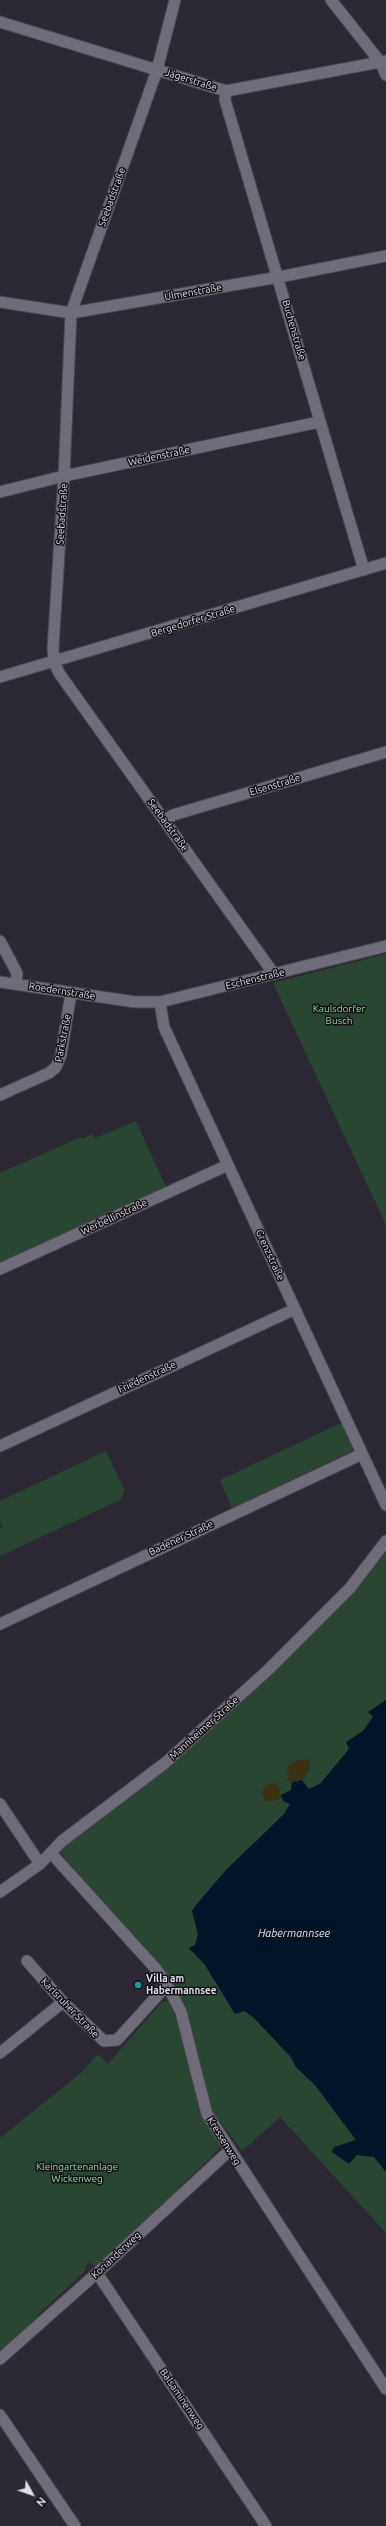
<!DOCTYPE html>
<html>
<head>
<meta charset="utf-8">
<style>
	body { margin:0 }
	#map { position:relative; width:386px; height:2526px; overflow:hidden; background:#2c2934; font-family:Ubuntu,sans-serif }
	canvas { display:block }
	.north { position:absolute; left:12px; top:2474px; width:40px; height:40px; -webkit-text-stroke:3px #141217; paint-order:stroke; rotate:130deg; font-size:11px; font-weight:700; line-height:16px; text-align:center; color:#dfdee5 }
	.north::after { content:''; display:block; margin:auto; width:14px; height:18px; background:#dfdee5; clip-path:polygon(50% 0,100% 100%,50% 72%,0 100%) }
</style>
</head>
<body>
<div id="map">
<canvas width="386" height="2526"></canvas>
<div class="north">N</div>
</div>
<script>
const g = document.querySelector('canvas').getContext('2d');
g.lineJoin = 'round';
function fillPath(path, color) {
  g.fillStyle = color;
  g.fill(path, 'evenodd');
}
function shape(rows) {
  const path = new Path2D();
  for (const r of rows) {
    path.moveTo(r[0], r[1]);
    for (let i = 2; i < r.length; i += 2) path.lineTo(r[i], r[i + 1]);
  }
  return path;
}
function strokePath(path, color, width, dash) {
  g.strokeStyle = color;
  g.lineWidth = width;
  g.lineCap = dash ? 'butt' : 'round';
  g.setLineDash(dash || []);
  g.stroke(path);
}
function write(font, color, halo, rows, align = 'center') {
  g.font = font + ' Ubuntu,sans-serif';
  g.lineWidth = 3;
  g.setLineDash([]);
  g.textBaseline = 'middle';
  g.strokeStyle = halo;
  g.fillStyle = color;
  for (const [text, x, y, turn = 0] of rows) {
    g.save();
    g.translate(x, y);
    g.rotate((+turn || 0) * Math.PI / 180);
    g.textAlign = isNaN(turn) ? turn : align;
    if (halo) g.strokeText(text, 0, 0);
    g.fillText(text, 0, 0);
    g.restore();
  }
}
const green = shape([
	[386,954,386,1225,273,983],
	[136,1121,166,1187,0,1263,0,1173,81,1137,82,1139,92,1134,95,1138],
	[343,1422,354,1450,232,1508,220,1480],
	[106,1451,125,1491,120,1500,0,1556,0,1528,3,1527,0,1521,0,1501],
	[386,1552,386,1700,369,1712,373,1717,363,1732,346,1742,349,1749,320,1784,309,1789,302,1780,310,1769,310,1760,295,1761,290,1775,292,1781,291,1790,281,1795,279,1795,280,1790,263,1795,266,1802,283,1798,290,1804,284,1814,226,1870,197,1904,192,1911,198,1934,195,1945,189,1948,205,1965,235,2014,244,2011,253,2017,291,2058,296,2067,315,2085,356,2140,341,2145,357,2155,374,2157,386,2172,386,2233,280,2117,242,2151,211,2110,168,1978,58,1850,344,1602],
	[169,2001,180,2028,200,2112,220,2145,219,2149,180,2187,175,2194,97,2269,90,2262,85,2267,87,2269,38,2315,32,2327,12,2345,6,2345,0,2350,0,2138,81,2073,98,2054,108,2064,162,2002]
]);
const sand = shape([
	[310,1759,310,1769,302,1780,288,1782,287,1779,290,1775,287,1773,288,1766,295,1761],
	[273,1783,277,1784,280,1790,279,1795,283,1798,266,1802,263,1795,260,1794,267,1785]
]);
const water = shape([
	[386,1700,386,2172,374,2157,357,2155,349,2164,332,2152,334,2147,356,2140,315,2085,296,2067,291,2057,253,2017,244,2011,235,2014,205,1965,189,1948,195,1945,198,1934,192,1911,197,1904,226,1870,284,1814,290,1804,284,1802,281,1795,291,1790,292,1783,302,1780,309,1789,320,1784,349,1749,346,1742,363,1731,373,1717,368,1712]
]);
const minor = shape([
	[175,0,157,70,71,313,64,476,53,648,54,662,59,673,274,974],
	[331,0,381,63,386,75],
	[0,22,226,91,386,61],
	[226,91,225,100,364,570],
	[0,302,71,313,279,277,386,256],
	[0,492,64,476,319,422],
	[0,677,386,563],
	[165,821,173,815,386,752],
	[0,941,17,973,16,984],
	[0,982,135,1002,160,1002,386,946],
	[160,1002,164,1027,386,1505],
	[0,1095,49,1073,56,1067,61,1055,71,993],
	[0,1269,228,1165],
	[0,1446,295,1309],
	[0,1624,362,1454],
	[0,1804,40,1864],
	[51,1853,156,1969,167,1985,181,2012,207,2114,386,2389],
	[0,1892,40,1864,62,1841,165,1763,268,1670,350,1588,386,1541],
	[27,1961,63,2002,104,2041,117,2040,167,1985],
	[0,2053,63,2002],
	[97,2273,266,2526],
	[0,2359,97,2273,230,2150],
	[0,2415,75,2526]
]);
const markers = [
	[138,1985,4,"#0f9aa8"]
];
const streetNames = [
	["Jägerstraße",191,80,17],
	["Seebadstraße",112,197,-70],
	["Ulmenstraße",193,292,-10],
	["Buchenstraße",294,330,74],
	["Weidenstraße",159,456,-12],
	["Seebadstraße",62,514,-86],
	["Bergedorfer Straße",193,621,-17],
	["Elsenstraße",275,785,-17],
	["Seebadstraße",168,825,54],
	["Eschenstraße",255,979,-14],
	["Roedernstraße",62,991,9],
	["Parkstraße",63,1038,-79],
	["Werbellinstraße",114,1217,-25],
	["Grenzstraße",270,1255,65],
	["Friedenstraße",147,1377,-25],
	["Badener Straße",181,1538,-25],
	["Mannheimer Straße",204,1728,-42],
	["Karlsruher Straße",70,2008,46],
	["Kressenweg",224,2141,58],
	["Korianderweg",116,2255,-43],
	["Balsaminenweg",182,2399,56]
];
const parkNames = [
	["Kaulsdorfer",339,1009],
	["Busch",339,1021],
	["Kleingartenanlage",77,2167],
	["Wickenweg",77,2179]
];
const poiNames = [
	["Villa am",146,1979],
	["Habermannsee",146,1991]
];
const waterNames = [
	["Habermannsee",294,1933]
];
fillPath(green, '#294632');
fillPath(sand, '#3a3211');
fillPath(water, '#001628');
strokePath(minor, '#494650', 13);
strokePath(minor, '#6f6c79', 11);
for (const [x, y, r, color] of markers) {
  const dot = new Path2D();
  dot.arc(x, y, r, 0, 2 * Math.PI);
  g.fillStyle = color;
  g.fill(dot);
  strokePath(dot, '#141217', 1.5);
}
write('10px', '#dfdee5', '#141217', streetNames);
write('10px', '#95d5a8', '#141217', parkNames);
write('bold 10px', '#dfdee5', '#141217', poiNames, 'left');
write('italic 11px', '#cfe7fa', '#141217', waterNames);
</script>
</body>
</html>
